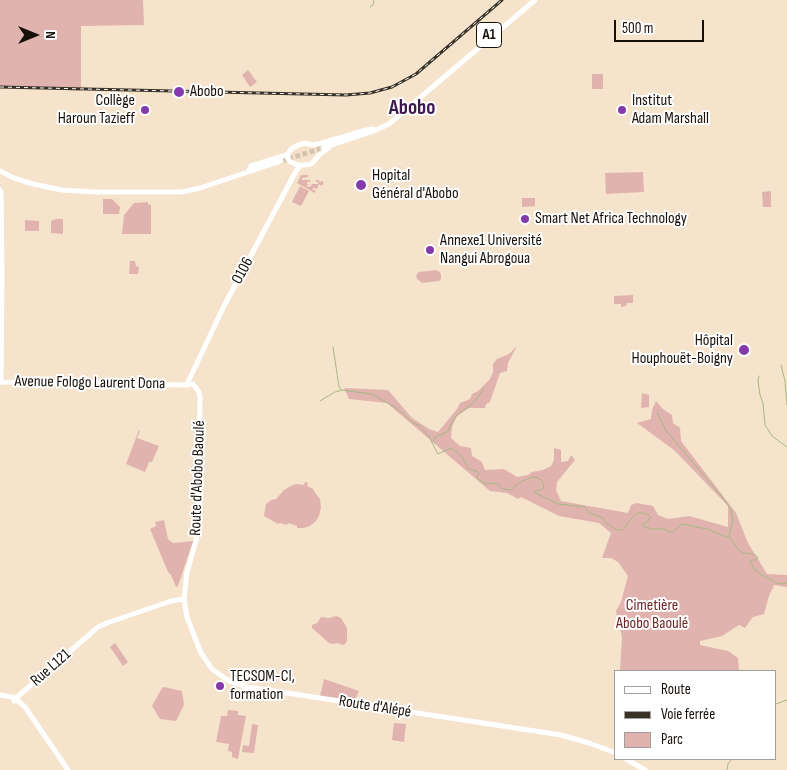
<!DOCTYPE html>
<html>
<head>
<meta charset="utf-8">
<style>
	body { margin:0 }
	#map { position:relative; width:787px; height:770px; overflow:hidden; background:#f5e3cc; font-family:"Sofia Sans Condensed",sans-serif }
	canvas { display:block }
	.legend { position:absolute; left:614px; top:670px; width:162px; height:90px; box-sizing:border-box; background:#fff; border:1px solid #a29f9c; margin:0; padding:6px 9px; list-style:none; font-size:15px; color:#161008 }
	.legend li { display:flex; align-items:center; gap:10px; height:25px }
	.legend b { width:25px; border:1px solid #a29f9c }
	.north { position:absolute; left:10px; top:10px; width:50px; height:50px; -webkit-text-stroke:4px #fff; paint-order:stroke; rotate:90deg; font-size:14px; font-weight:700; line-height:20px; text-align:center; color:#161008 }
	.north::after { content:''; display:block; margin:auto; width:18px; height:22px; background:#161008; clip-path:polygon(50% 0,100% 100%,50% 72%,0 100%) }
	.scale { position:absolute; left:614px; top:20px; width:90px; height:22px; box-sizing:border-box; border:2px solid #161008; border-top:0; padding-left:6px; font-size:15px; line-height:18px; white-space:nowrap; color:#161008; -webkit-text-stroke:4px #fff; paint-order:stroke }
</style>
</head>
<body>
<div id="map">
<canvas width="787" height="770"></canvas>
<ul class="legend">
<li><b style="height:6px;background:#fff"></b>Route</li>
<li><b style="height:6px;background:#3a3227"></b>Voie ferrée</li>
<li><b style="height:14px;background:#e1b3ae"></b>Parc</li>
</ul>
<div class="north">N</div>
<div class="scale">500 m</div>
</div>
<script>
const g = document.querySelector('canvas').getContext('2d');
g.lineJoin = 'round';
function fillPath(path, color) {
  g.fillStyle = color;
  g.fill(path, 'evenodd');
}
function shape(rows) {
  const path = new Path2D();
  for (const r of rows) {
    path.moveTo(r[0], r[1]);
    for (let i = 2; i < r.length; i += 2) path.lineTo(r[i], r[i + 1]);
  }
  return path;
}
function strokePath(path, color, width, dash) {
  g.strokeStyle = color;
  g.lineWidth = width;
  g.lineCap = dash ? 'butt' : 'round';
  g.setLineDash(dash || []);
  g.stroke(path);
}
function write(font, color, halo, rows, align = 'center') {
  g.font = font + ' "Sofia Sans Condensed",sans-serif';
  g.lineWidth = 4;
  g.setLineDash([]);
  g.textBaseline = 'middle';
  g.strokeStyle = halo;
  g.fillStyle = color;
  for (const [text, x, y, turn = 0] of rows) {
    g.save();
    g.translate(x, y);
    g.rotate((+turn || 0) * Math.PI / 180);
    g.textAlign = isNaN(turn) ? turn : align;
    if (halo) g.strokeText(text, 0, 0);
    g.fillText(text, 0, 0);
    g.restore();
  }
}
const green = shape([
	[0,0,143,0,144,25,81,26,81,91,0,86],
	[248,70,257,82,250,87,242,75],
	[592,74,603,74,603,89,592,89],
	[643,172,644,192,606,194,605,173],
	[301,175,308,175,308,177,302,178,302,180,310,180,310,182,307,182,307,184,310,184,307,185,307,187,312,186,311,184,318,184,318,182,316,182,316,180,319,180,320,183,321,181,324,182,322,186,319,184,317,189,313,188,312,189,316,191,315,193,297,183],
	[300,186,309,191,301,206,292,202],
	[771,191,771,207,763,207,762,192],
	[522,198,535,198,535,206,522,207],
	[103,199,112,199,120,207,119,214,103,214],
	[148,202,148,204,151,205,151,234,122,234,124,215,134,203],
	[56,219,63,219,63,234,51,233,51,221],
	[25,220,39,221,39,231,25,231],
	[130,261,135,261,136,266,139,267,138,274,129,274],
	[436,270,440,272,441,275,441,279,439,281,422,283,417,279,416,275,419,272],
	[633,295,633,303,627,303,626,306,621,307,621,304,614,304,614,296],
	[517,346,508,363,507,371,500,373,490,402,486,404,485,408,469,408,457,416,452,427,451,438,460,446,471,448,472,456,482,462,485,470,504,469,517,477,528,475,532,472,543,470,551,466,554,460,554,448,561,450,561,462,568,461,571,455,575,460,557,482,556,490,561,501,628,513,631,505,637,503,653,506,658,515,668,519,689,516,728,527,728,506,674,450,637,423,651,419,652,410,656,401,663,409,672,415,673,423,680,428,681,441,736,513,748,543,767,574,787,575,787,587,774,585,769,596,764,614,753,617,745,628,739,625,722,636,700,641,700,645,728,651,738,658,739,671,620,671,622,637,616,611,621,602,628,576,618,562,611,558,602,558,611,533,599,523,559,516,521,497,518,499,507,493,490,491,387,403,349,399,344,388,388,390,412,418,429,429,438,432,457,409,460,403,470,399,472,394,478,391,490,379,493,372,493,364,497,359,509,354],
	[642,393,649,395,649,407,641,408],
	[139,430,140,431,137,438,159,446,152,462,149,462,145,472,126,464],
	[305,482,308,483,307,486,313,489,316,494,320,499,321,507,319,516,316,521,310,526,304,528,297,528,297,526,288,523,287,525,280,523,278,524,264,516,266,504,271,500,276,499,284,490,291,486,296,484,304,485],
	[164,520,168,539,173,543,193,541,178,586,176,587,171,575,168,572,150,529,156,526,155,522],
	[336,616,341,618,347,628,347,641,345,644,343,645,337,643,333,644,329,643,312,628,312,625,317,623,321,617,329,618],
	[115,643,128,662,123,666,110,647],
	[324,679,359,691,355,700,342,699,341,700,320,696],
	[164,687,182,691,184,705,176,721,160,719,152,706,162,688],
	[228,710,238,711,238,715,246,716,238,759,232,757,232,752,228,751,229,744,216,742,221,716,227,716],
	[394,723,406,724,404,742,392,740],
	[252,724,258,725,254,753,242,752,243,745,249,746]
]);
const stream = shape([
	[370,7,373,5,374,0],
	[333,347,339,387,342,390,372,394,380,399,393,406,400,411,413,423,420,426,429,437,438,454,451,448,456,451,462,457,469,469,476,471,479,473,477,478,481,481,487,484,495,483,499,485,503,489,511,490,519,483,527,479,535,477,540,479,544,484,543,489,535,491,534,492,558,504,585,507,589,513,603,518,607,524,617,530,623,530,630,520,637,513,644,513,649,515,651,517,648,521,642,524,643,526,645,527,652,529,665,529,669,532,673,532,682,524,707,529,731,539,739,550,743,553,754,554,758,558,756,560,751,560,750,561,754,569,760,574,777,583,781,584,787,583],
	[781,365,785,381,787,405],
	[759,376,758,381,760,395,763,403,765,425,772,436,787,447],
	[320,401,335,392,342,390],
	[657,413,667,432,723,498,731,509,733,522,729,534,730,537],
	[433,442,436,436,443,434,448,431,452,422,457,415,474,402,484,389],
	[776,704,787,700],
	[727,770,728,764,732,759]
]);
const majorTunnel = shape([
	[281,161,323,148]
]);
const major = shape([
	[323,148,374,131,389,124,535,0],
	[288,154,288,159,291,162,297,165,304,165,311,164,314,161,320,154,329,148],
	[249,170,251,166,283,156,288,154,291,149,298,145,305,143,313,145,322,143,366,130,373,129],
	[0,171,14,178,33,184,62,190,96,192,182,192,200,188,281,161],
	[0,190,1,192,2,273,1,382],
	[0,382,189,385],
	[188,382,224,306,296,171,301,165],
	[193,384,199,392,200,397,199,524,196,541,187,572,184,599,187,617,192,630,201,653,212,669,229,681,248,687,561,735,589,743,616,753],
	[0,695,12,697,17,700,25,707,68,770],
	[14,701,16,698,98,627,107,623,171,601,184,599],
	[626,759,645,770]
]);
const rail = shape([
	[0,87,346,95,370,93,392,87,416,74,502,0]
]);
const markers = [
	[179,92,6,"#843aac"],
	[145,110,5,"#843aac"],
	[622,110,5,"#843aac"],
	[361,185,6,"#843aac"],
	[525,219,5,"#843aac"],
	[430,250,5,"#843aac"],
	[744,350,6,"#843aac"],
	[220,686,5,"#843aac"]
];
const shields = [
	[489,35,25]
];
const shieldNames = [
	["A1",489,35]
];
const poiNames = [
	["Abobo",190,92],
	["Collège",135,101,"right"],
	["Haroun Tazieff",135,119,"right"],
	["Institut",632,101],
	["Adam Marshall",632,119],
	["Hopital",372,176],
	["Général d'Abobo",372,194],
	["Smart Net Africa Technology",535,219],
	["Annexe1 Université",440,241],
	["Nangui Abrogoua",440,259],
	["Hôpital",733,341,"right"],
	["Houphouët-Boigny",733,359,"right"],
	["TECSOM-CI,",230,677],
	["formation",230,695]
];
const streetNames = [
	["O106",243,271,-62],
	["Avenue Fologo Laurent Dona",90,383,1],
	["Route d'Abobo Baoulé",198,478,-88],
	["Rue L121",51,668,-41],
	["Route d'Alépé",375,707,9]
];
const parkNames = [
	["Cimetière",652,606],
	["Abobo Baoulé",652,624]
];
const districtNames = [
	["Abobo",412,109]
];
fillPath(green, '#e1b3ae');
strokePath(stream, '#a6b883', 1);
strokePath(majorTunnel, '#d4c3af', 5, [5, 2.5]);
strokePath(major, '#fff', 5);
strokePath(rail, '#3a3227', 3);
strokePath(rail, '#fff', 1, [4]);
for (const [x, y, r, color] of markers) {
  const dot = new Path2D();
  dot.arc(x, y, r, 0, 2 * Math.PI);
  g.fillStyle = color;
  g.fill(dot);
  strokePath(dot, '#fff', 2);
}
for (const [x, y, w] of shields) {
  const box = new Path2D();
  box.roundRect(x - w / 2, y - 12.5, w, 25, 4);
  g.fillStyle = '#fff';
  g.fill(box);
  strokePath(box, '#161008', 1);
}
write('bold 15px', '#161008', null, shieldNames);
write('16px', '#161008', '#fff', poiNames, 'left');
write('16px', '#161008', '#fff', streetNames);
write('16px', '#6e2523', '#fff', parkNames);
write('bold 21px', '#3d1950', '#fff', districtNames);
</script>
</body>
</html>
